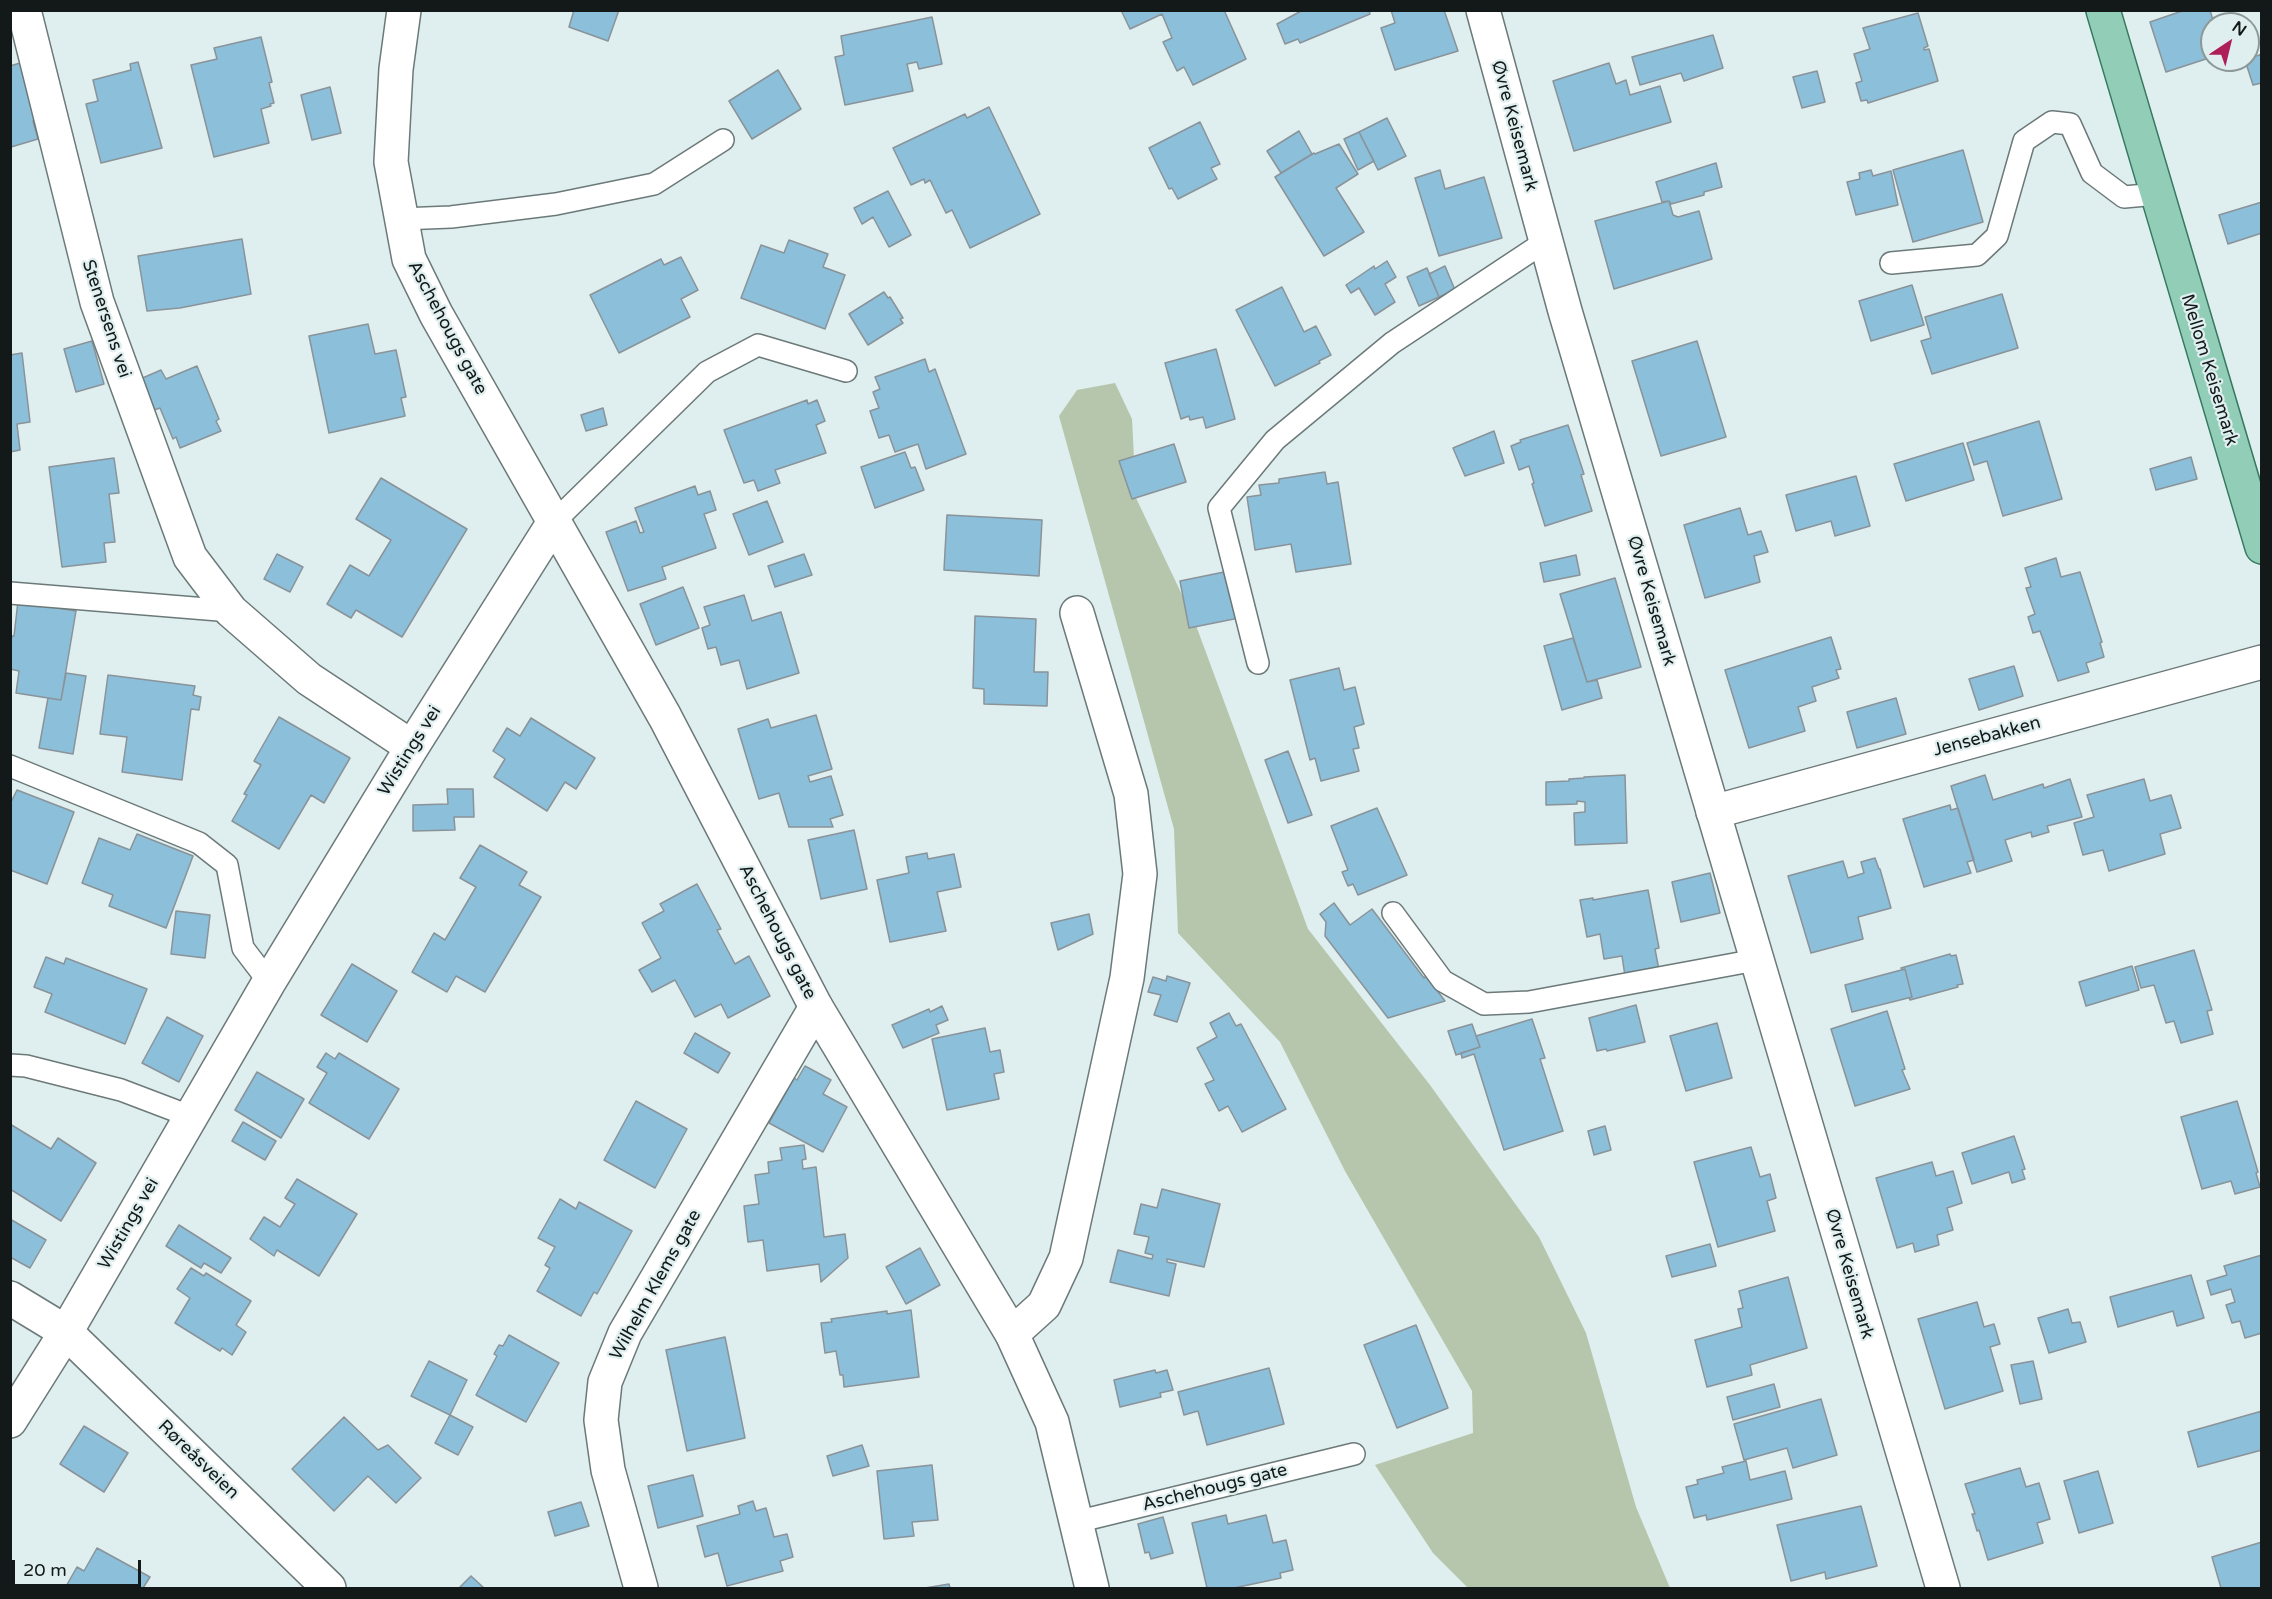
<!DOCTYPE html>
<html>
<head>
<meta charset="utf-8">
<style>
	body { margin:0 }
	#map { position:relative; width:2272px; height:1599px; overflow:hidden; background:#dfeeee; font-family:"Varela Round",sans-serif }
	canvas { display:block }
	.frame { position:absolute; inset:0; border:12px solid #131818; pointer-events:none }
	.north { position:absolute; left:2200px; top:12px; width:60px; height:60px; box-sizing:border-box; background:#dfeeee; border:2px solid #8d9898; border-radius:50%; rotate:35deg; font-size:16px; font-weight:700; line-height:24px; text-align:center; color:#131818 }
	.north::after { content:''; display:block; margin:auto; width:21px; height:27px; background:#ae1f59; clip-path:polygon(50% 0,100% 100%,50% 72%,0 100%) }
	.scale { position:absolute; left:12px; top:1560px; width:129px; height:27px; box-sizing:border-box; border:3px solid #131818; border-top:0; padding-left:8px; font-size:18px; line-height:21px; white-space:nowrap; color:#131818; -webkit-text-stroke:4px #dfeeee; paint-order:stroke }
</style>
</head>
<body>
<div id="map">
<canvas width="2272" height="1599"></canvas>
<div class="frame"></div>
<div class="north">N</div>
<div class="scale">20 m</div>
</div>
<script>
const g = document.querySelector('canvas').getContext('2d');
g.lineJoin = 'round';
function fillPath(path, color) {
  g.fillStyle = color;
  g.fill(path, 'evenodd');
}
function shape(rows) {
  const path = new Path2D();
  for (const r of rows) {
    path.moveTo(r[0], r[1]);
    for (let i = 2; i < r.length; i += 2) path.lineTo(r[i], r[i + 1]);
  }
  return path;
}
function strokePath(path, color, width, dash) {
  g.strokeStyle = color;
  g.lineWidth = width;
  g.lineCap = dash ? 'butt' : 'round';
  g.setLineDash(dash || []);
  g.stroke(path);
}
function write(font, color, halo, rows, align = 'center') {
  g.font = font + ' "Varela Round",sans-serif';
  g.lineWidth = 4.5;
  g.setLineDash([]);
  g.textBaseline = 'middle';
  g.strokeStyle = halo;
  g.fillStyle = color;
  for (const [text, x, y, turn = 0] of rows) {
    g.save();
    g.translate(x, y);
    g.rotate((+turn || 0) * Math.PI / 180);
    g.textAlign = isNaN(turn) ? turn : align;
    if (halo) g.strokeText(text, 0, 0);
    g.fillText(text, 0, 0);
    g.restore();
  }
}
const green = shape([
	[1115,383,1132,419,1136,498,1194,620,1308,929,1430,1085,1539,1237,1586,1333,1636,1507,1670,1588,1468,1588,1433,1553,1375,1465,1473,1433,1472,1391,1345,1171,1280,1042,1178,933,1174,829,1059,416,1077,390]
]);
const building = shape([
	[574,10,619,10,608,41,569,27,574,10],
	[1121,10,1224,10,1246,59,1193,85,1184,67,1177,71,1163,42,1172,38,1162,14,1130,29,1121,10],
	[1303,10,1369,10,1370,14,1300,43,1298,39,1285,44,1277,24,1303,10],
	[1391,10,1444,10,1458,51,1395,70,1381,28,1395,23,1391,10],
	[2185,10,2210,10,2214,24,2212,24,2212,57,2166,72,2150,22,2185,10],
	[1918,13,1928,46,1924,48,1924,50,1929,49,1938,81,1868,103,1867,100,1861,101,1856,83,1862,81,1854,54,1870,49,1863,28,1918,13],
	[932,17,942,64,919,69,917,62,907,64,913,91,845,105,835,57,844,55,841,36,932,17],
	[1713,35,1723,68,1684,81,1681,73,1640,85,1632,57,1713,35],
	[261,37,272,82,269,83,274,103,270,104,271,106,261,109,269,143,214,157,191,65,217,59,214,48,261,37],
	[2262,54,2262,83,2253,85,2245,60,2262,54],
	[138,62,162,148,101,163,86,104,98,101,93,80,131,70,130,64,138,62],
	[20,63,37,120,33,121,38,139,11,147,10,66,20,63],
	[1609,63,1616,84,1626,80,1630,95,1660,86,1671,122,1574,151,1553,81,1609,63],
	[778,70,801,109,752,139,729,101,778,70],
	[1817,71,1825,102,1802,108,1793,77,1817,71],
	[330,87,341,133,312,140,301,95,330,87],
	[989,107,1040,214,970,248,952,210,946,213,930,180,925,183,924,179,911,185,893,148,965,114,967,118,989,107],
	[1387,118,1406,156,1378,170,1359,132,1387,118],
	[1200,122,1220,164,1211,168,1217,179,1178,199,1172,188,1169,189,1149,148,1200,122],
	[1299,131,1312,154,1281,173,1267,151,1299,131],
	[1359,132,1374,161,1358,170,1344,139,1359,132],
	[1339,144,1358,174,1336,188,1364,232,1324,256,1275,177,1314,153,1315,154,1339,144],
	[1963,150,1983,222,1913,242,1893,170,1963,150],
	[1716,163,1722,187,1704,192,1704,195,1671,204,1669,201,1662,202,1656,182,1716,163],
	[1440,170,1445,189,1484,177,1502,238,1439,256,1415,178,1440,170],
	[1871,170,1873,176,1891,171,1898,205,1856,215,1847,182,1860,179,1859,173,1871,170],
	[888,191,911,235,889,247,873,217,862,224,854,208,888,191],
	[1669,201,1673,215,1678,217,1699,211,1712,259,1614,289,1595,221,1669,201],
	[2262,202,2262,233,2228,244,2219,215,2262,202],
	[242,239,251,294,180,308,147,311,138,256,242,239],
	[789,240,828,254,823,267,845,275,825,329,741,298,761,245,784,253,789,240],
	[681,257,698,290,681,299,690,317,619,353,590,295,661,259,664,265,681,257],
	[1387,261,1396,277,1385,284,1395,302,1375,315,1359,288,1351,293,1346,285,1374,266,1375,269,1387,261],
	[1445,266,1455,290,1439,297,1429,274,1445,266],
	[1427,268,1439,297,1419,306,1407,277,1427,268],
	[1912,285,1924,325,1871,341,1859,301,1912,285],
	[1282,287,1304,332,1316,326,1331,355,1319,361,1320,363,1275,386,1236,310,1282,287],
	[884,292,888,298,890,297,903,318,900,319,903,323,868,345,849,314,884,292],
	[2002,294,2018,348,1932,374,1921,341,1931,338,1925,317,2002,294],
	[368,324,375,354,396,350,406,397,401,398,405,416,329,433,309,336,368,324],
	[92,341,104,384,76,392,64,349,92,341],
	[1697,341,1726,437,1661,456,1632,361,1697,341],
	[1216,349,1235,419,1206,428,1203,417,1190,420,1189,416,1181,419,1165,363,1216,349],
	[22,353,30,422,17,424,20,450,10,452,10,355,22,353],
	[925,359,929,372,935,369,966,454,926,469,918,444,895,452,889,435,879,438,870,411,879,408,873,392,880,389,875,377,925,359],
	[197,366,219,419,216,421,221,431,180,448,176,437,173,439,160,408,151,411,138,380,161,370,166,379,197,366],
	[807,400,808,404,817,400,825,421,816,425,826,453,775,470,780,483,758,491,754,480,744,483,724,430,807,400],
	[603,408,607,425,586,431,581,415,603,408],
	[2039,421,2062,499,2003,516,1987,461,1974,465,1967,443,2039,421],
	[1568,425,1584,474,1581,475,1592,511,1545,526,1532,484,1534,483,1529,466,1519,470,1511,446,1521,442,1520,440,1568,425],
	[1494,431,1504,463,1465,476,1453,448,1494,431],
	[1963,443,1974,480,1906,501,1894,464,1963,443],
	[1174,444,1186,482,1132,499,1119,461,1174,444],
	[905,452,911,468,915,467,924,490,875,508,861,467,905,452],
	[2191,457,2197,479,2156,490,2150,469,2191,457],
	[114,458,119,493,109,494,115,542,104,543,106,562,62,567,49,467,114,458],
	[1325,472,1327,484,1338,482,1351,564,1296,572,1291,544,1255,550,1247,497,1261,495,1259,485,1279,483,1279,479,1325,472],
	[1856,476,1870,526,1835,536,1831,521,1796,531,1786,495,1856,476],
	[381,478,467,529,402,637,356,610,351,618,327,604,350,565,369,576,391,540,356,519,381,478],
	[695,486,698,495,710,491,716,510,704,514,716,548,662,567,666,579,628,591,606,532,636,521,640,533,644,532,635,508,695,486],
	[767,501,783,542,749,555,733,514,767,501],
	[1740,508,1748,535,1761,531,1768,552,1754,556,1760,582,1705,598,1684,525,1740,508],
	[947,515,1042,520,1039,576,944,570,947,515],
	[277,554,303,567,290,592,264,579,277,554],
	[804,554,812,575,775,587,768,566,804,554],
	[1576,555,1580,575,1544,582,1540,563,1576,555],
	[2056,558,2061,577,2080,572,2102,642,2100,643,2104,657,2086,663,2089,672,2058,681,2040,631,2033,633,2028,617,2035,614,2026,588,2031,587,2025,568,2056,558],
	[1229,571,1239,618,1189,628,1180,581,1229,571],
	[1615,578,1641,667,1587,682,1560,594,1615,578],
	[683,587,699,628,656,645,640,604,683,587],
	[744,595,752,621,781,612,799,673,747,689,739,660,721,665,716,647,708,649,702,628,710,625,704,607,744,595],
	[18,601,76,611,61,700,16,693,19,671,10,669,10,644,12,636,14,636,18,601],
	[975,616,1036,619,1034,672,1048,672,1047,706,984,704,984,689,973,688,975,616],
	[1831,637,1841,669,1836,670,1839,678,1812,687,1816,701,1798,707,1805,731,1749,748,1725,670,1831,637],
	[1573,638,1587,682,1597,680,1602,698,1562,710,1544,646,1573,638],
	[2014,666,2023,696,1979,710,1969,679,2014,666],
	[1339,668,1344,690,1355,687,1364,724,1354,727,1359,748,1353,749,1359,771,1321,781,1315,758,1310,760,1290,680,1339,668],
	[66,673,86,676,73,754,39,748,48,698,61,700,66,673],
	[108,675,195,686,193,695,201,697,199,710,191,709,182,780,122,772,127,737,100,734,108,675],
	[1896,698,1906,734,1857,748,1847,712,1896,698],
	[816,715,832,769,808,776,810,782,831,776,843,815,830,819,833,827,789,827,779,793,759,799,738,729,768,719,771,728,816,715],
	[279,717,350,758,324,803,311,795,279,849,232,821,247,795,244,794,261,765,254,761,279,717],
	[531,718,595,758,576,789,565,782,547,811,494,777,505,759,493,751,507,728,520,736,531,718],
	[1288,751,1312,815,1288,823,1265,760,1288,751],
	[1625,775,1627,843,1575,845,1574,813,1585,812,1585,802,1577,801,1577,804,1546,805,1546,782,1569,781,1569,779,1584,778,1584,777,1625,775],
	[1985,775,1993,800,2043,784,2044,788,2070,779,2082,817,2047,826,2049,832,2032,837,2031,832,2005,840,2012,861,1977,872,1951,786,1985,775],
	[2144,779,2150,801,2171,795,2181,828,2160,834,2165,854,2109,871,2103,850,2083,855,2074,823,2094,817,2087,795,2144,779],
	[447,789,473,789,474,817,454,817,455,830,413,831,413,805,448,804,447,789],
	[17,790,74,812,47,884,10,870,10,804,17,790],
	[1950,805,1951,810,1958,808,1974,860,1967,862,1971,873,1924,887,1903,819,1950,805],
	[1377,808,1407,875,1358,895,1353,884,1348,886,1342,872,1348,870,1331,826,1377,808],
	[854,830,867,889,821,899,808,840,854,830],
	[137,834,193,856,166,928,109,906,113,895,82,883,99,838,130,850,137,834],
	[480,845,527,872,519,885,541,897,485,992,456,976,447,992,412,972,434,933,445,940,476,887,460,878,480,845],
	[927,853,928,859,954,854,961,887,937,892,946,931,890,942,877,880,909,873,906,857,927,853],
	[1875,858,1879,869,1880,869,1891,908,1858,917,1863,939,1811,953,1788,876,1843,861,1848,878,1864,873,1861,862,1875,858],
	[1710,873,1720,913,1681,922,1672,882,1710,873],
	[697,884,721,929,717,930,735,964,749,956,770,996,728,1018,721,1004,695,1017,675,980,652,992,639,970,661,958,642,923,664,911,660,904,697,884],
	[1648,890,1659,948,1655,949,1659,970,1625,976,1622,956,1604,959,1600,934,1587,937,1580,900,1593,898,1593,900,1648,890],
	[1334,903,1350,925,1372,909,1424,978,1426,976,1445,1001,1388,1018,1325,936,1326,922,1320,914,1334,903],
	[176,911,210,915,205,958,171,954,176,911],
	[1089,914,1093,934,1058,950,1051,923,1089,914],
	[2194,950,2212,1010,2207,1011,2213,1034,2181,1043,2174,1021,2166,1023,2154,985,2141,988,2135,967,2194,950],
	[1950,954,1951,956,1956,955,1963,984,1957,985,1958,987,1910,1000,1909,998,1912,997,1905,969,1902,970,1901,968,1950,954],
	[46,957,64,964,66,958,147,989,125,1044,45,1012,52,994,34,987,46,957],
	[352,964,397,991,367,1042,321,1015,352,964],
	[2132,966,2139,990,2086,1006,2079,982,2132,966],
	[1905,969,1912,997,1852,1012,1845,985,1905,969],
	[1167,976,1190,983,1177,1022,1154,1015,1161,995,1148,992,1153,977,1166,981,1167,976],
	[1636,1005,1645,1042,1607,1051,1606,1049,1597,1051,1589,1018,1636,1005],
	[942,1006,948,1020,936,1025,939,1033,903,1048,892,1025,929,1009,930,1012,942,1006],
	[1887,1011,1905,1069,1902,1070,1910,1089,1855,1106,1831,1029,1887,1011],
	[1229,1013,1236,1026,1241,1024,1286,1109,1242,1132,1228,1106,1219,1111,1205,1084,1214,1080,1197,1048,1217,1037,1210,1023,1229,1013],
	[167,1017,203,1036,179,1082,142,1063,167,1017],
	[1532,1019,1545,1058,1540,1059,1563,1131,1504,1150,1474,1054,1462,1058,1461,1053,1480,1047,1476,1036,1532,1019],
	[1717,1023,1732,1078,1686,1091,1670,1036,1717,1023],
	[1472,1024,1480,1047,1456,1055,1448,1031,1472,1024],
	[985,1028,990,1052,1000,1050,1004,1072,994,1074,999,1099,947,1110,932,1039,985,1028],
	[695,1033,730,1053,718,1073,684,1053,695,1033],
	[326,1053,335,1059,339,1053,399,1089,369,1139,309,1103,327,1073,317,1067,326,1053],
	[805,1066,831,1080,823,1094,847,1107,823,1152,769,1123,794,1078,797,1080,805,1066],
	[257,1072,304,1099,281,1138,235,1110,257,1072],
	[636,1101,687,1129,655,1188,604,1160,636,1101],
	[2237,1101,2258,1172,2256,1173,2260,1187,2235,1194,2231,1181,2202,1189,2181,1117,2237,1101],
	[243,1122,276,1141,265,1160,232,1141,243,1122],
	[10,1124,51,1149,58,1138,96,1163,61,1221,10,1189,10,1124],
	[1605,1126,1611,1150,1594,1155,1588,1131,1605,1126],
	[2014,1136,2025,1169,2022,1170,2025,1179,2012,1183,2009,1172,1972,1184,1962,1153,2014,1136],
	[804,1145,806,1159,802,1160,803,1169,816,1167,824,1237,845,1234,848,1258,821,1282,819,1264,767,1271,763,1240,748,1242,744,1206,759,1204,755,1175,769,1173,768,1162,782,1160,780,1148,804,1145],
	[1751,1147,1760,1177,1770,1174,1776,1198,1767,1201,1775,1231,1718,1247,1694,1162,1751,1147],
	[1932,1162,1936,1176,1953,1171,1962,1203,1947,1208,1953,1230,1937,1235,1939,1245,1915,1252,1913,1243,1897,1248,1876,1178,1932,1162],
	[297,1179,357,1214,319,1276,277,1250,274,1256,250,1239,264,1217,280,1227,295,1204,285,1198,297,1179],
	[1162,1189,1220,1204,1204,1267,1167,1259,1167,1262,1176,1264,1169,1296,1110,1282,1118,1250,1152,1259,1153,1255,1145,1253,1149,1237,1134,1234,1141,1204,1157,1208,1162,1189],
	[560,1199,576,1209,579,1202,632,1231,597,1294,594,1292,581,1316,537,1291,550,1268,545,1265,555,1247,538,1238,560,1199],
	[10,1219,46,1240,30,1268,10,1257,10,1219],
	[179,1225,231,1258,221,1273,204,1263,201,1268,166,1246,179,1225],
	[1710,1244,1716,1266,1672,1277,1666,1256,1710,1244],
	[920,1248,940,1285,906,1304,886,1267,920,1248],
	[2262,1255,2262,1333,2245,1338,2240,1321,2232,1323,2226,1305,2235,1302,2231,1289,2211,1295,2207,1281,2227,1275,2224,1266,2262,1255],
	[191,1268,204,1276,206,1273,251,1301,236,1325,246,1332,232,1355,222,1348,220,1351,175,1323,190,1298,177,1289,191,1268],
	[2191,1275,2204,1318,2177,1326,2173,1311,2118,1327,2110,1297,2191,1275],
	[1788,1277,1807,1348,1750,1365,1752,1375,1707,1387,1695,1340,1742,1327,1738,1309,1743,1308,1739,1291,1788,1277],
	[1977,1302,1984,1327,1994,1324,2000,1344,1990,1347,2003,1391,1945,1409,1918,1319,1977,1302],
	[2068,1309,2072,1323,2080,1322,2086,1342,2049,1353,2038,1318,2068,1309],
	[911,1310,919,1377,844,1387,843,1375,840,1375,836,1351,825,1353,821,1323,832,1322,831,1319,887,1311,887,1314,911,1310],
	[1416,1325,1448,1408,1397,1428,1364,1345,1416,1325],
	[509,1335,559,1363,526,1422,476,1395,497,1356,494,1354,499,1345,503,1346,509,1335],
	[725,1337,745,1438,687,1451,666,1350,725,1337],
	[429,1361,467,1380,450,1415,411,1396,429,1361],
	[2033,1361,2042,1399,2020,1404,2011,1365,2033,1361],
	[1269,1368,1284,1424,1207,1445,1198,1411,1184,1415,1178,1392,1269,1368],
	[1155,1370,1156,1373,1167,1370,1173,1390,1160,1393,1161,1397,1120,1407,1114,1380,1155,1370],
	[1774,1384,1780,1407,1733,1420,1727,1397,1774,1384],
	[1821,1399,1837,1455,1793,1468,1787,1448,1744,1460,1734,1424,1821,1399],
	[2262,1411,2262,1450,2198,1467,2188,1432,2262,1411],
	[450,1415,473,1427,458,1455,435,1443,450,1415],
	[344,1417,378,1450,388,1445,421,1478,396,1503,368,1476,334,1511,292,1469,344,1417],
	[84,1426,128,1453,104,1492,60,1464,84,1426],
	[862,1445,869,1466,833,1476,827,1456,862,1445],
	[1746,1461,1750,1480,1785,1471,1792,1499,1707,1520,1706,1515,1694,1518,1686,1487,1698,1484,1697,1480,1724,1473,1722,1467,1746,1461],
	[932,1465,938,1520,912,1522,914,1536,884,1539,877,1471,932,1465],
	[2020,1468,2026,1487,2039,1483,2050,1519,2037,1523,2043,1543,1988,1560,1979,1530,1977,1531,1972,1514,1975,1514,1965,1484,2020,1468],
	[2098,1471,2113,1523,2079,1533,2064,1481,2098,1471],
	[693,1475,703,1516,658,1528,648,1486,693,1475],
	[753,1501,756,1511,766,1508,774,1537,787,1534,793,1557,780,1561,783,1571,727,1586,718,1553,705,1557,697,1526,740,1514,738,1506,753,1501],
	[581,1502,589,1526,555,1536,548,1512,581,1502],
	[1861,1506,1877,1566,1826,1579,1825,1572,1791,1581,1777,1525,1861,1506],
	[1226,1515,1228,1524,1266,1515,1273,1543,1286,1540,1293,1570,1280,1573,1281,1578,1234,1588,1207,1588,1192,1523,1226,1515],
	[1163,1517,1173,1553,1151,1559,1149,1552,1145,1553,1138,1524,1163,1517],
	[2262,1542,2262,1588,2221,1588,2212,1557,2262,1542],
	[97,1548,150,1577,143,1588,65,1588,77,1567,84,1571,97,1548],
	[471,1576,484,1588,459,1588,471,1576],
	[949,1584,950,1588,925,1588,949,1584]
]);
const service = shape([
	[401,219,451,217,556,204,654,184,723,140],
	[1891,263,1977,255,1997,236,2024,141,2052,122,2070,124,2092,173,2124,197,2157,194],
	[554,522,707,372,758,345,846,371],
	[10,593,231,611],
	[1258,663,1219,508,1275,440,1392,343,1546,241],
	[10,766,199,843,227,865,243,948,269,982],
	[1393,913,1443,981,1484,1004,1529,1002,1756,960],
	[10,1065,26,1066,121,1090,192,1117],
	[1076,1522,1354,1454]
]);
const minor = shape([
	[24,10,97,302,190,557,231,611,309,679,412,747],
	[1713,812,2262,662],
	[10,1298,66,1332,329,1588],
	[1012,1334,1044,1305,1066,1258,1127,978,1140,874,1131,794,1077,613],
	[10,1421,66,1332,269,982,412,747,554,522],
	[641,1588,608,1470,601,1420,605,1382,625,1333,816,1007]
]);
const tertiary = shape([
	[1483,10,1565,311,1943,1588]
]);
const secondary = shape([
	[404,10,396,69,391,162,409,259,436,314,665,717,816,1007,1012,1334,1052,1422,1092,1588]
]);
const primary = shape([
	[2103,10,2262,547]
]);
const streetNames = [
	["Øvre Keisemark",1514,126,75],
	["Stenersens vei",106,319,72],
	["Aschehougs gate",447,328,62],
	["Mellom Keisemark",2209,370,73],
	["Øvre Keisemark",1651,601,74],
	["Jensebakken",1987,737,-15],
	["Wistings vei",410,751,-58],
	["Aschehougs gate",777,932,63],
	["Wistings vei",129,1224,-60],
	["Øvre Keisemark",1849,1274,74],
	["Wilhelm Klems gate",656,1285,-61],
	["Røreåsveien",198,1460,44],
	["Aschehougs gate",1215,1488,-14]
];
fillPath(green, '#b6c6ac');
fillPath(building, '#8cbfda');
strokePath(building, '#899399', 1.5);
strokePath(service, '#6c7979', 24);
strokePath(minor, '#6c7979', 36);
strokePath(tertiary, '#6c7979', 36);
strokePath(secondary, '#6c7979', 36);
strokePath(primary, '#377860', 36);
strokePath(service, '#fff', 21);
strokePath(minor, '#fff', 33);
strokePath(tertiary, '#fff', 33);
strokePath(secondary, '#fff', 33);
strokePath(primary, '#92cdb7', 33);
write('18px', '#131818', '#dfeeee', streetNames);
</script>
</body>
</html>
